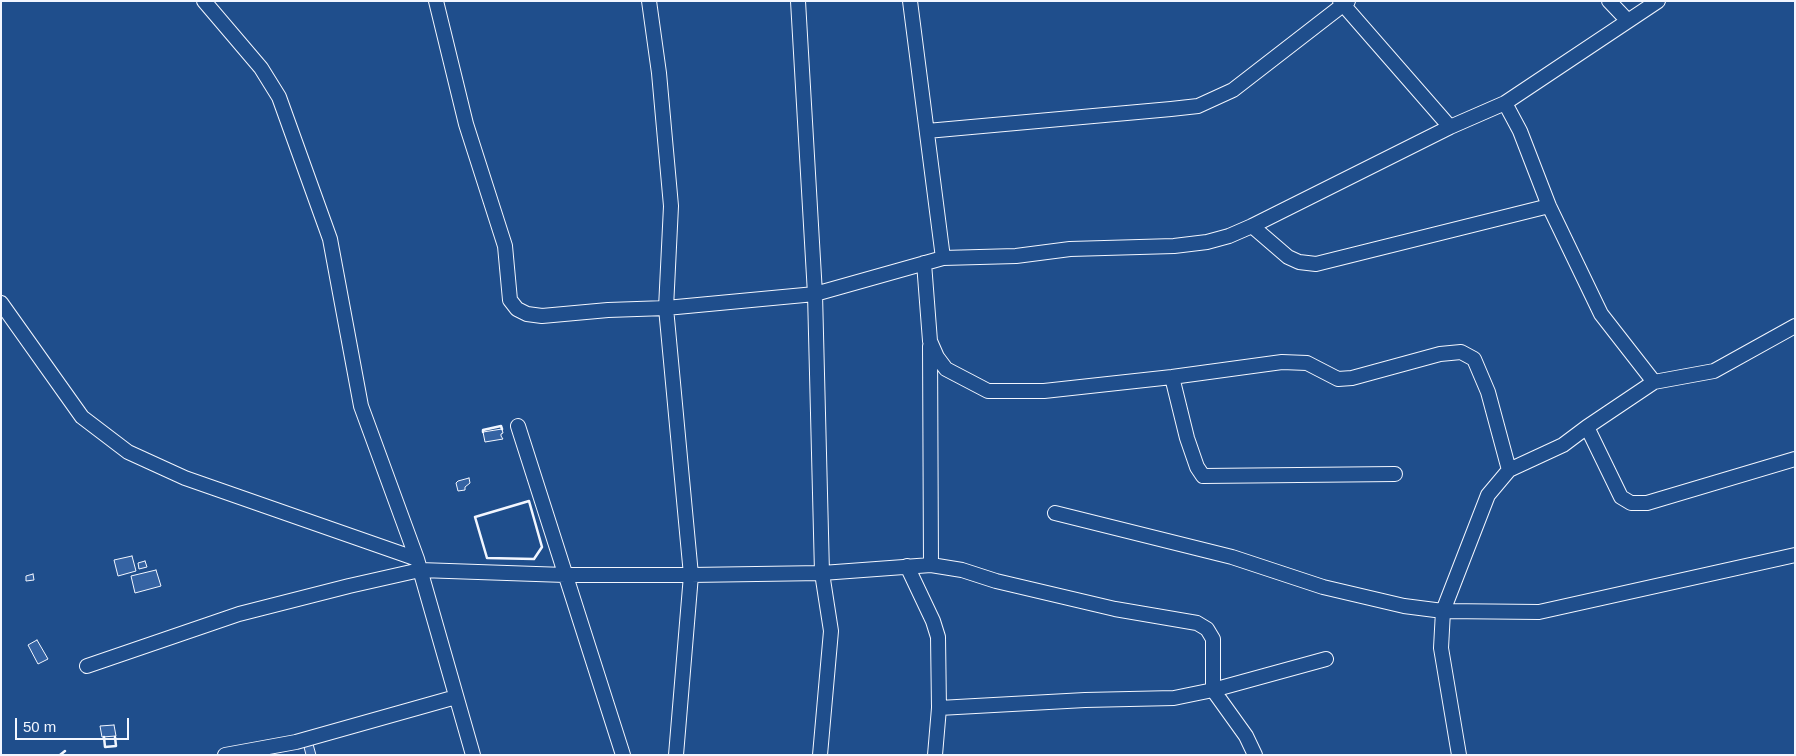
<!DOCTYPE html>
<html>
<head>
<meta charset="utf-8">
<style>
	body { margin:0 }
	#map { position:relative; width:1796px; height:756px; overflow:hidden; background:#1f4e8c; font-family:Arial,sans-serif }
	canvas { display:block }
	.frame { position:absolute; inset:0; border:2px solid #f2f6ff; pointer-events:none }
	.scale { position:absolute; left:15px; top:718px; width:114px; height:22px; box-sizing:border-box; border:2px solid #f2f6ff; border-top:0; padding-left:6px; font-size:15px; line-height:18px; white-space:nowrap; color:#f2f6ff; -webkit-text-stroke:4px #1f4e8c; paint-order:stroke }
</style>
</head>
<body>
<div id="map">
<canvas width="1796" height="756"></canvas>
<div class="frame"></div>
<div class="scale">50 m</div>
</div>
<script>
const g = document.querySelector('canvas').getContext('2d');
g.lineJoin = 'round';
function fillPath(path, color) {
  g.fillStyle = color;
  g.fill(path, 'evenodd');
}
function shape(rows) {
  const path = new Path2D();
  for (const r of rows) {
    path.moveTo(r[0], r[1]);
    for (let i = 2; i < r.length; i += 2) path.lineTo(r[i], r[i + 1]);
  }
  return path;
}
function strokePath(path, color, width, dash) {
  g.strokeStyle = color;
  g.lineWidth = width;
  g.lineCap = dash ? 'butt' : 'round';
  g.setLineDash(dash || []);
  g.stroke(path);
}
const building = shape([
	[502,429,503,433,501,434,501,436,503,439,485,442,483,432,502,429],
	[469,478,470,483,465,487,465,490,458,491,456,483,458,481,469,478],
	[132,556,136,571,118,576,114,560,132,556],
	[145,561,147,567,139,569,138,563,145,561],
	[156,570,161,586,135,593,131,576,156,570],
	[33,574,34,580,26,581,26,576,33,574],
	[37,640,48,659,38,664,28,645,37,640],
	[114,725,116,736,102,737,100,726,114,725],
	[313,744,316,755,306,755,304,747,313,744]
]);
const street = shape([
	[204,1,261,68,279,97,330,239,361,406,417,559,473,755],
	[436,1,466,124,505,246,510,300,517,309,527,314,542,316,608,310,666,308,815,294,943,258,1016,256,1070,249,1174,246,1207,242,1229,236,1252,226,1450,127,1505,103,1658,1],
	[649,1,659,73,671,206,666,308,691,575,676,755],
	[798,1,815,294,822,573,831,631,820,755],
	[910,1,943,258],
	[1340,1,1450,127],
	[1609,1,1628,21],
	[1505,103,1520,131,1549,206,1601,314,1654,382],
	[927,131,1171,109,1198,106,1233,90,1348,1],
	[1252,226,1288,257,1299,262,1316,264,1549,206],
	[924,263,930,341,937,357,946,369,988,391,1044,391,1172,377,1282,362,1307,363,1338,379,1352,378,1440,354,1461,352,1474,359,1488,392,1509,470],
	[1,303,82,417,128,452,185,478,417,559],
	[930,346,931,565],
	[1172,377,1187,438,1197,467,1203,476,1395,474],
	[518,426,623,755],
	[1587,427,1621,497,1631,503,1647,503,1795,459],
	[1055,513,1232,557,1323,587,1404,606,1443,611,1539,612,1795,555],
	[907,566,933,621,938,637,939,708,935,755],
	[87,666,239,614,349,586,420,570,565,575,691,575,822,573,931,565,962,570,996,581,1115,609,1197,623,1207,629,1213,639,1213,690,1246,736,1255,755],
	[939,708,1085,700,1174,698,1213,690,1326,659],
	[225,755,296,742,456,697],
	[1459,755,1441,648,1443,611,1488,495,1509,470,1563,445,1587,427,1654,382,1714,371,1795,326]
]);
const wall = shape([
	[483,432,483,430,501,426,502,429],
	[529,501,542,547,534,559,487,558,475,517,529,501],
	[104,737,105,747,116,746,115,737],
	[60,755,65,751]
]);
fillPath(building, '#3563a3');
strokePath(building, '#f2f6ff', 1);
strokePath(street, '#f2f6ff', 16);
strokePath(street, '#1f4e8c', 14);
strokePath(wall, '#f2f6ff', 2.5);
</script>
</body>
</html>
